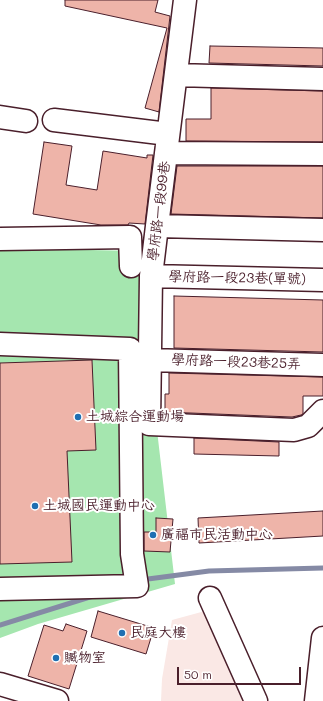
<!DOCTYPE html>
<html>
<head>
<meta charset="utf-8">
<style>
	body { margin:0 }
	#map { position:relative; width:323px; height:701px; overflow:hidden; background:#fff; font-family:Mali,sans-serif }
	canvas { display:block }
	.scale { position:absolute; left:177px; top:667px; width:124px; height:18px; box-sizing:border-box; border:2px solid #4a1f2b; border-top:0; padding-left:5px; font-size:12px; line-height:14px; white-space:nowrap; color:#4a1f2b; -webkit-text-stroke:3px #fff; paint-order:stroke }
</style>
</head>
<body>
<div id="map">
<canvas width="323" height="701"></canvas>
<div class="scale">50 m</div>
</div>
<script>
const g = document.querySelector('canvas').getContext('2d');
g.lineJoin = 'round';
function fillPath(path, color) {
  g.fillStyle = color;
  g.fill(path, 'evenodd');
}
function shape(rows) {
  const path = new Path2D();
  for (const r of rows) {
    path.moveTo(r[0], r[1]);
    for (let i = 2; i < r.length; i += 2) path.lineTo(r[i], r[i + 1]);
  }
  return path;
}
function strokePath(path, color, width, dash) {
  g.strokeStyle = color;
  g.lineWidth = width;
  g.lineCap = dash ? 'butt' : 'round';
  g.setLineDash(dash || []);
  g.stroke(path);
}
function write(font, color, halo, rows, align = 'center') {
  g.font = font + ' Mali,"LXGW WenKai TC",sans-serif';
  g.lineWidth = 4;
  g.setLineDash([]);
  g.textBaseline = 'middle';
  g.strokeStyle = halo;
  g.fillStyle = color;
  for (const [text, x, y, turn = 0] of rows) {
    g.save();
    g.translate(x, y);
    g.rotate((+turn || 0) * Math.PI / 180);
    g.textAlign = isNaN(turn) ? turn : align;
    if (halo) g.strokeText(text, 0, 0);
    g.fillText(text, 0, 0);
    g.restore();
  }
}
const built = shape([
	[205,611,245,701,161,701,162,679,172,620]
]);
const green = shape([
	[0,248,136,251,175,584,38,624,0,638]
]);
const stream = shape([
	[141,582,148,579,209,571,323,568],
	[0,625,93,596]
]);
const building = shape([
	[65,0,158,0,155,12,170,16,159,112,145,108,167,28,65,6,65,0],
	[210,46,323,48,323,66,209,63,210,46],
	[211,88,323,91,323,142,186,141,186,119,211,119,211,88],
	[44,142,72,146,66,185,97,190,103,151,147,158,147,155,153,155,145,224,129,223,128,225,101,225,33,214,44,142],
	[177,166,323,166,323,218,171,214,177,166],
	[174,296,323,300,323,352,174,348,174,296],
	[92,360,96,450,67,451,72,562,0,564,0,363,92,360],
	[169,373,323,377,323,396,303,396,303,414,301,415,292,417,165,412,165,394,169,394,169,373],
	[194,438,279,442,279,456,194,454,194,438],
	[323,511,323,536,199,543,198,518,323,511],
	[156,518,173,519,170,552,144,551,144,532,156,532,156,518],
	[98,611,154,628,146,654,91,637,98,611],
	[66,624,87,631,69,689,28,676,44,625,63,631,66,624]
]);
const minor = shape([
	[185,0,157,226,151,276,149,424,294,430,308,426,323,411],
	[176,75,323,79],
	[0,117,26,121],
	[54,120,168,134],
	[166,153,323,154],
	[157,226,323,230],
	[0,239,130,237,131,266],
	[151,276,323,280],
	[0,344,130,349,132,554,137,586,0,589],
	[150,360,323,365],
	[210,598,256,701],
	[0,684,57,701],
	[316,701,323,638]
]);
const markers = [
	[78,417,4,"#1f6fb2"],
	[35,506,4,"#1f6fb2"],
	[153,535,4,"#1f6fb2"],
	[122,633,4,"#1f6fb2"],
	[56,658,4,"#1f6fb2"]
];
const streetNames = [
	["學府路一段99巷",159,211,-83],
	["學府路一段23巷(單號)",237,278,1],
	["學府路一段23巷25弄",236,362,2]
];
const poiNames = [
	["土城綜合運動場",86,417],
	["土城國民運動中心",43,506],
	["廣福市民活動中心",161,535],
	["民庭大樓",130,633],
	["贓物室",64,658]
];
fillPath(built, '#fae8e5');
fillPath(green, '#a5e6af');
strokePath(stream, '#858aa5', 5);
fillPath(building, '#eeb4a9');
strokePath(building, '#4a1f2b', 1);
strokePath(minor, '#4a1f2b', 25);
strokePath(minor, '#fff', 22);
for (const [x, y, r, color] of markers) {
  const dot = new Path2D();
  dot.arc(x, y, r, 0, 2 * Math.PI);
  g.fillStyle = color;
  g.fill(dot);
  strokePath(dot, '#fff', 1.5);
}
write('14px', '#4a1f2b', '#fff', streetNames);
write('14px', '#4a1f2b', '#fff', poiNames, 'left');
</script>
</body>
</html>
